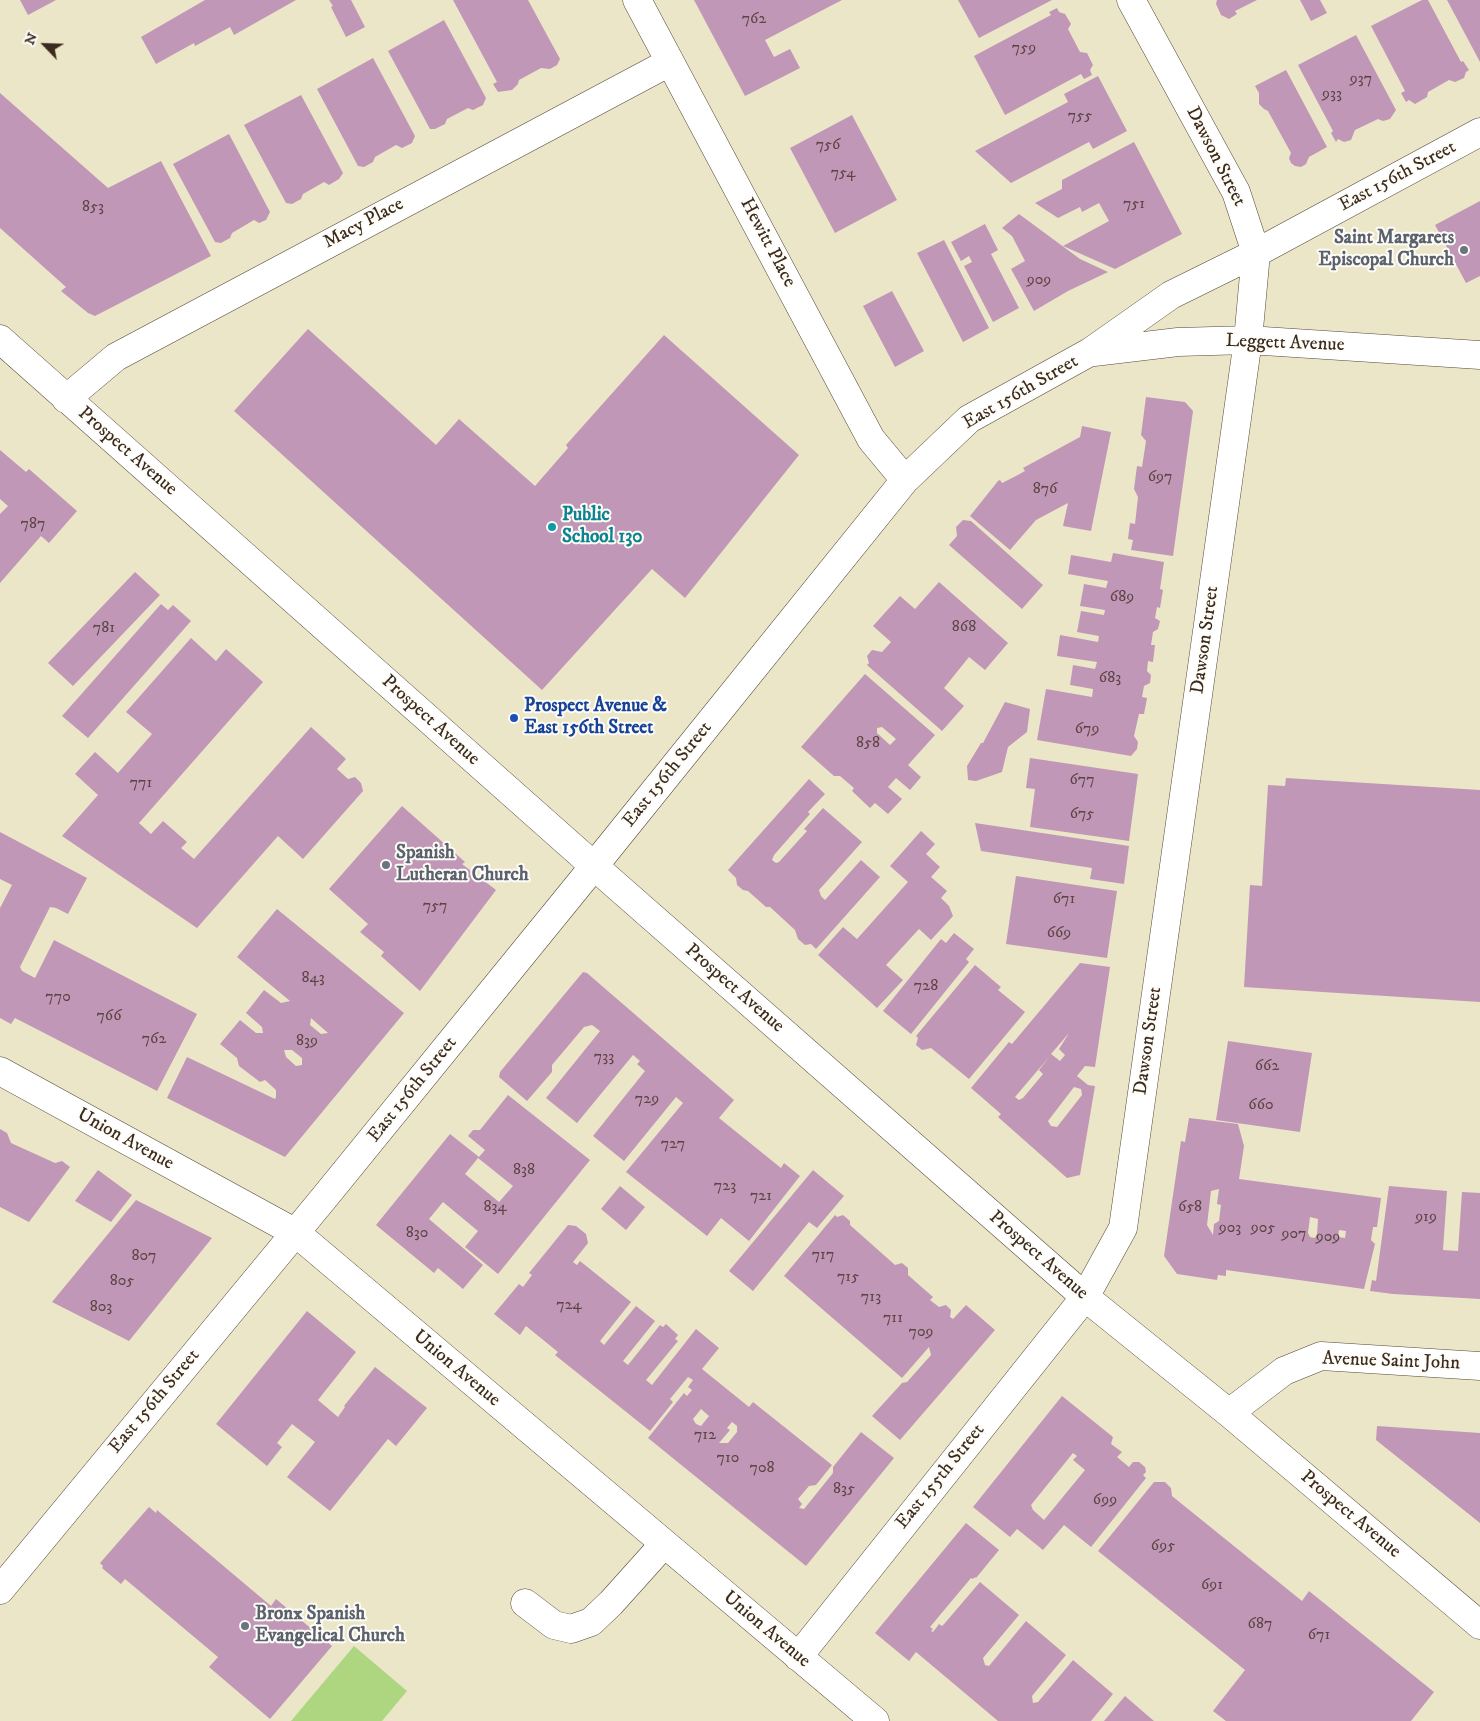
<!DOCTYPE html>
<html>
<head>
<meta charset="utf-8">
<style>
	body { margin:0 }
	#map { position:relative; width:1480px; height:1721px; overflow:hidden; background:#ebe6c8; font-family:"IM FELL DW Pica",serif }
	canvas { display:block }
	.north { position:absolute; left:20px; top:20px; width:50px; height:50px; -webkit-text-stroke:4px #fdfcf7; paint-order:stroke; rotate:294deg; font-size:14px; font-weight:700; line-height:20px; text-align:center; color:#3b2a1e }
	.north::after { content:''; display:block; margin:auto; width:18px; height:22px; background:#3b2a1e; clip-path:polygon(50% 0,100% 100%,50% 72%,0 100%) }
</style>
</head>
<body>
<div id="map">
<canvas width="1480" height="1721"></canvas>
<div class="north">N</div>
</div>
<script>
const g = document.querySelector('canvas').getContext('2d');
g.lineJoin = 'round';
function fillPath(path, color) {
  g.fillStyle = color;
  g.fill(path, 'evenodd');
}
function shape(rows) {
  const path = new Path2D();
  for (const r of rows) {
    path.moveTo(r[0], r[1]);
    for (let i = 2; i < r.length; i += 2) path.lineTo(r[i], r[i + 1]);
  }
  return path;
}
function strokePath(path, color, width, dash) {
  g.strokeStyle = color;
  g.lineWidth = width;
  g.lineCap = dash ? 'butt' : 'round';
  g.setLineDash(dash || []);
  g.stroke(path);
}
function write(font, color, halo, rows, align = 'center') {
  g.font = font + ' "IM FELL DW Pica",serif';
  g.lineWidth = 4;
  g.setLineDash([]);
  g.textBaseline = 'middle';
  g.strokeStyle = halo;
  g.fillStyle = color;
  for (const [text, x, y, turn = 0] of rows) {
    g.save();
    g.translate(x, y);
    g.rotate((+turn || 0) * Math.PI / 180);
    g.textAlign = isNaN(turn) ? turn : align;
    if (halo) g.strokeText(text, 0, 0);
    g.fillText(text, 0, 0);
    g.restore();
  }
}
const green = shape([
	[354,1646,407,1691,382,1721,291,1721]
]);
const building = shape([
	[20,0,56,0,28,15],
	[205,0,296,0,234,35,230,27,195,46,194,43,156,64,141,37],
	[329,0,351,0,365,27,346,37,331,7,333,6],
	[453,0,528,0,560,59,557,65,550,69,541,68,519,80,518,84,512,90,498,92,493,84,497,82],
	[694,0,842,0,765,40,774,57,790,49,800,68,745,96],
	[958,0,1052,0,979,38],
	[1217,0,1257,0,1235,11,1237,14,1229,19,1221,15,1216,4],
	[1300,0,1320,0,1327,13,1311,21],
	[1422,0,1428,0,1461,62,1463,61,1469,70,1466,72,1464,78,1455,82,1449,80,1428,92,1427,97,1415,104,1409,100,1406,102,1401,93,1405,91,1371,26],
	[1447,0,1480,0,1480,62],
	[1057,8,1059,12,1065,14,1071,24,1068,29,1080,52,1087,53,1093,65,1090,70,1092,75,1084,79,1081,74,1005,115,974,56,1051,15,1049,12],
	[444,20,486,98,483,105,473,110,468,108,447,119,445,124,435,129,430,129,388,51],
	[1356,35,1396,110,1390,119,1383,121,1378,119,1355,130,1351,140,1344,142,1338,139,1336,142,1331,133,1333,131,1298,65],
	[373,58,415,136,412,143,402,148,396,145,375,157,373,162,364,167,358,166,317,89],
	[1286,70,1327,147,1309,157,1306,164,1301,167,1295,166,1291,163,1289,158,1291,153,1268,111,1264,109,1259,104,1259,93,1255,86],
	[1098,76,1127,131,1093,149,1089,142,1011,183,975,151,1068,102,1064,94],
	[0,93,108,188,161,161,211,256,95,316,88,313,61,291,66,287,0,228],
	[301,95,343,173,339,179,329,185,324,182,303,194,301,199,292,204,286,203,244,125],
	[852,115,897,200,835,233,790,148],
	[229,134,270,212,266,220,259,223,254,220,232,233,230,238,221,243,215,242,173,164],
	[1134,142,1182,234,1115,269,1063,246,1109,221,1099,203,1082,212,1080,207,1058,218,1035,203,1062,189,1062,180],
	[1480,201,1480,276,1466,283,1435,225],
	[1019,214,1080,259,1108,272,1068,291,1034,311,1011,269,1025,261,1012,236,1002,228],
	[985,224,998,250,991,254,1019,308,993,322,964,266,972,262,969,256,961,261,951,242],
	[944,240,989,328,963,342,917,253],
	[892,291,924,351,895,367,863,306],
	[308,329,436,445,459,419,535,486,568,448,566,445,664,335,799,455,685,598,652,569,542,690,234,411],
	[1146,397,1185,402,1193,411,1173,556,1131,550,1133,540,1128,539,1130,523,1135,524,1138,497,1134,489,1137,466,1142,467,1146,441,1141,435],
	[1082,426,1111,432,1091,531,1063,526,1068,503,1036,520,1010,550,970,516,998,481,1000,480,1002,483,1014,477,1025,471,1023,468,1080,437],
	[0,450,26,472,29,469,77,511,49,543,41,536,0,583,0,514,8,506,0,499],
	[963,520,971,521,1043,585,1022,609,949,545,957,536,956,527],
	[1113,553,1164,562,1160,589,1163,590,1160,608,1157,607,1155,618,1160,621,1158,629,1153,632,1151,645,1155,645,1153,662,1148,661,1147,671,1151,675,1150,683,1144,686,1142,697,1147,698,1144,714,1139,714,1134,736,1138,742,1137,749,1131,756,1037,740,1046,689,1092,697,1093,689,1070,685,1073,665,1095,669,1097,662,1057,656,1060,635,1098,642,1099,636,1077,632,1081,611,1104,615,1105,610,1080,606,1084,584,1106,588,1108,581,1068,574,1071,555,1111,562],
	[135,572,160,595,73,686,48,663],
	[939,582,1008,643,985,670,969,657,944,688,964,706,942,731,867,665,869,663,867,656,872,650,882,652,891,642,873,626,900,596,915,609],
	[161,604,168,610,173,605,191,621,88,738,62,716],
	[191,638,216,661,226,649,263,682,139,823,151,834,163,821,187,842,181,848,194,859,311,727,346,759,337,769,348,779,355,777,361,783,363,791,303,859,278,836,197,928,62,836,98,795,75,774,95,752,118,773,152,734,126,712],
	[865,674,935,735,908,765,921,777,910,790,896,778,888,787,902,799,888,814,875,803,870,808,852,791,854,788,840,776,834,776,801,747],
	[882,727,896,739,890,745,877,733,877,728],
	[1005,702,1030,709,1027,732,1008,747,1002,772,976,781,968,780,967,766,981,743,983,743],
	[1030,758,1138,774,1129,841,1030,827,1035,789,1026,788],
	[1286,778,1480,790,1480,1002,1244,987,1250,885,1262,886,1268,785,1285,786],
	[809,779,825,794,808,812,810,814,774,855,772,860,776,863,779,862,807,831,804,829,823,808,862,842,819,890,821,896,825,900,861,860,880,877,816,949,811,944,805,945,798,939,795,930,770,907,766,907,748,891,743,890,737,885,736,878,728,870],
	[402,806,465,862,462,864,496,890,420,991,381,956,384,952,360,932,368,924,329,889],
	[975,823,1129,846,1124,884,1090,879,1092,868,981,851],
	[921,831,935,844,926,854,940,867,931,877,947,891,941,898,949,906,953,916,931,940,919,929,886,965,903,980,877,1008,818,955,843,927,857,939,908,882,890,866],
	[0,832,87,878,68,914,56,908,50,907,20,967,22,971,35,978,54,940,197,1014,157,1091,15,1018,11,1024,0,1018,0,908,12,885,0,879],
	[1016,876,1117,891,1107,958,1006,944],
	[277,909,404,1013,285,1157,167,1098,187,1057,275,1099,276,1097,276,1090,265,1080,260,1082,239,1066,237,1058,220,1044,240,1020,256,1033,263,1033,262,1027,246,1013,264,990,281,1003,290,1001,237,957],
	[311,1018,328,1033,321,1034,310,1025],
	[284,1050,292,1050,302,1058,302,1065,296,1066,286,1057],
	[954,933,974,949,966,959,969,962,911,1034,883,1011,941,939,946,943],
	[1080,963,1110,967,1095,1067,1085,1066,1077,1076,1088,1085,1095,1086,1080,1175,1067,1178,998,1117,1001,1114,971,1088,1009,1042,1012,1044],
	[1069,1033,1059,1049,1065,1055,1060,1061,1051,1054],
	[1049,1057,1039,1070,1043,1074,1023,1098,1019,1100,1015,1097],
	[1074,1087,1081,1089,1082,1095,1057,1127,1051,1126,1048,1121],
	[975,965,1001,987,998,990,1025,1012,969,1079,931,1048,922,1050,916,1045,918,1038,916,1036],
	[583,972,587,973,734,1100,719,1118,781,1168,784,1163,800,1176,749,1241,721,1218,707,1236,626,1172,683,1103,676,1097,624,1161,593,1136,645,1071,637,1064,640,1061,633,1055,577,1123,546,1098,600,1031,592,1025,584,1027,552,1065,552,1072,527,1101,499,1077,500,1072],
	[1228,1041,1312,1053,1300,1132,1216,1120],
	[508,1095,590,1160,498,1274,465,1247,478,1231,443,1202,429,1219,483,1265,463,1289,438,1268,434,1273,376,1225,450,1134,479,1157,485,1150,468,1136,473,1130,480,1130],
	[478,1158,513,1186,499,1202,465,1174],
	[1189,1118,1238,1124,1244,1146,1239,1179,1381,1198,1377,1227,1373,1227,1371,1240,1375,1244,1364,1289,1226,1270,1226,1276,1218,1275,1217,1280,1177,1274,1164,1256,1181,1141,1185,1142],
	[1219,1189,1217,1204,1221,1205,1219,1221,1214,1224,1213,1235,1207,1225,1211,1191],
	[1310,1217,1318,1219,1317,1234,1315,1238,1310,1237,1308,1233],
	[1339,1230,1346,1231,1345,1238,1338,1237],
	[0,1129,7,1133,11,1143,55,1163,62,1161,70,1167,29,1222,0,1207],
	[98,1170,132,1195,111,1222,75,1201],
	[813,1170,844,1196,817,1228,809,1222,753,1291,729,1271],
	[620,1186,645,1207,626,1230,601,1209],
	[1389,1186,1447,1191,1443,1250,1458,1251,1462,1192,1480,1193,1480,1299,1393,1294,1370,1291,1372,1280,1376,1281],
	[136,1200,212,1238,129,1341,52,1302],
	[835,1215,837,1217,843,1215,850,1221,850,1225,895,1265,902,1263,908,1268,908,1275,933,1297,930,1300,939,1307,946,1305,951,1310,950,1317,953,1319,966,1305,995,1330,900,1440,872,1416,902,1383,907,1382,931,1355,929,1347,902,1378,784,1276],
	[568,1225,576,1226,586,1234,588,1243,573,1262,577,1265,580,1261,631,1302,600,1341,604,1345,636,1306,655,1321,623,1361,628,1365,660,1325,663,1327,666,1324,678,1335,675,1339,678,1341,646,1380,652,1385,696,1329,719,1348,702,1369,749,1407,753,1402,832,1465,816,1485,809,1486,798,1499,802,1504,799,1508,804,1509,833,1473,833,1467,861,1432,894,1458,806,1566,648,1438,684,1393,687,1396,692,1390,688,1387,693,1380,688,1377,670,1399,673,1402,650,1431,555,1355,558,1352,526,1326,520,1335,494,1314,519,1284,523,1287,532,1275,529,1273],
	[701,1409,709,1416,701,1426,696,1424,693,1419],
	[732,1422,737,1426,737,1432,728,1443,719,1443,730,1430,727,1428],
	[307,1311,356,1352,318,1400,338,1417,345,1407,344,1406,375,1367,427,1408,396,1446,388,1439,330,1511,287,1477,315,1442,292,1424,277,1443,282,1447,267,1466,216,1424],
	[1062,1396,1113,1437,1111,1444,1122,1452,1117,1457,1129,1467,1133,1462,1139,1462,1145,1467,1146,1472,1143,1475,1146,1478,1091,1547,1064,1525,1043,1550,1017,1529,1010,1537,973,1507],
	[1073,1453,1077,1456,1073,1460,1085,1470,1044,1520,1033,1510,1031,1505],
	[1377,1426,1480,1433,1480,1523,1376,1440],
	[1154,1482,1165,1482,1171,1488,1172,1496,1302,1601,1309,1591,1434,1692,1411,1721,1226,1721,1213,1711,1245,1670,1098,1551],
	[149,1507,156,1513,157,1510,271,1606,276,1599,332,1646,270,1719,209,1667,218,1657,125,1579,121,1584,102,1568,103,1566,100,1563],
	[966,1523,999,1550,976,1578,975,1577,973,1579,971,1578,930,1627,933,1629,931,1631,933,1632,939,1624,942,1626,945,1623,980,1582,1019,1615,983,1658,985,1665,989,1666,1026,1621,1066,1655,1032,1696,1033,1703,1038,1702,1073,1660,1113,1694,1091,1721,998,1721,916,1652,909,1661,875,1633],
	[1125,1696,1140,1709,1154,1721,1104,1721]
]);
const minor = shape([
	[637,0,871,439,905,480],
	[0,339,594,866,1085,1297,1229,1413,1480,1625],
	[1094,352,1178,342,1248,340,1480,355],
	[66,399,116,357,670,62],
	[0,1071,296,1233,875,1721],
	[1229,1413,1284,1371,1321,1356,1480,1366],
	[0,1590,324,1198,594,866,905,480,969,419,1090,352,1171,295,1256,253,1480,132],
	[525,1603,554,1625,571,1629,591,1622,611,1603,664,1544],
	[798,1657,1085,1297,1123,1228,1248,340,1256,253,1236,192,1131,0]
]);
const markers = [
	[1464,250,5,"#6b7280"],
	[552,527,5,"#0f9aa8"],
	[514,718,5,"#1a4fb4"],
	[386,865,5,"#6b7280"],
	[245,1626,5,"#6b7280"]
];
const numberNames = [
	["762",754,20],
	["759",1024,49],
	["937",1361,80],
	["933",1332,95],
	["755",1080,117],
	["756",828,146],
	["754",843,174],
	["751",1134,205],
	["853",93,208],
	["909",1039,281],
	["697",1160,478],
	["876",1045,490],
	["787",33,525],
	["689",1122,598],
	["868",964,628],
	["781",104,629],
	["683",1110,679],
	["679",1087,730],
	["858",868,744],
	["677",1082,781],
	["771",141,784],
	["675",1082,815],
	["671",1064,900],
	["757",435,907],
	["669",1059,934],
	["843",313,979],
	["728",926,987],
	["770",58,998],
	["766",109,1017],
	["762",154,1040],
	["839",307,1042],
	["733",604,1058],
	["662",1267,1067],
	["729",647,1100],
	["660",1261,1106],
	["727",673,1145],
	["838",524,1171],
	["723",725,1187],
	["721",761,1197],
	["834",495,1208],
	["658",1190,1208],
	["919",1426,1218],
	["903",1230,1229],
	["905",1263,1229],
	["830",417,1234],
	["907",1294,1235],
	["909",1328,1238],
	["717",823,1256],
	["807",144,1257],
	["715",848,1278],
	["805",122,1282],
	["713",871,1298],
	["724",569,1306],
	["803",101,1308],
	["711",893,1319],
	["709",921,1333],
	["712",705,1436],
	["710",728,1459],
	["708",762,1469],
	["835",844,1490],
	["699",1105,1501],
	["695",1163,1547],
	["691",1212,1586],
	["687",1260,1625],
	["671",1319,1636]
];
const streetNames = [
	["Dawson Street",1215,157,63],
	["East 156th Street",1398,177,-28],
	["Macy Place",364,224,-28],
	["Hewitt Place",767,243,62],
	["Leggett Avenue",1285,344,2],
	["East 156th Street",1021,393,-30],
	["Prospect Avenue",127,452,41],
	["Dawson Street",1206,640,-82],
	["Prospect Avenue",430,721,42],
	["East 156th Street",668,775,-51],
	["Prospect Avenue",734,989,41],
	["Dawson Street",1149,1041,-82],
	["East 156th Street",413,1090,-51],
	["Union Avenue",125,1140,29],
	["Prospect Avenue",1038,1256,41],
	["Avenue Saint John",1391,1362,2],
	["Union Avenue",456,1369,40],
	["East 156th Street",155,1402,-50],
	["East 155th Street",941,1477,-51],
	["Prospect Avenue",1350,1515,40],
	["Union Avenue",766,1630,40]
];
const worshipNames = [
	["Saint Margarets",1454,239,"right"],
	["Episcopal Church",1454,261,"right"],
	["Spanish",396,854],
	["Lutheran Church",396,876],
	["Bronx Spanish",255,1615],
	["Evangelical Church",255,1637]
];
const cultureNames = [
	["Public",562,516],
	["School 130",562,538]
];
const transitNames = [
	["Prospect Avenue &",524,707],
	["East 156th Street",524,729]
];
fillPath(green, '#aed681');
fillPath(building, '#c197b7');
strokePath(minor, '#554638', 29);
strokePath(minor, '#fff', 28);
for (const [x, y, r, color] of markers) {
  const dot = new Path2D();
  dot.arc(x, y, r, 0, 2 * Math.PI);
  g.fillStyle = color;
  g.fill(dot);
  strokePath(dot, '#fdfcf7', 2);
}
write('16px', '#5c4544', null, numberNames);
write('19px', '#3b2a1e', '#fdfcf7', streetNames);
write('bold 19px', '#5b616d', '#fdfcf7', worshipNames, 'left');
write('bold 19px', '#0d838f', '#fdfcf7', cultureNames, 'left');
write('bold 19px', '#164399', '#fdfcf7', transitNames, 'left');
</script>
</body>
</html>
